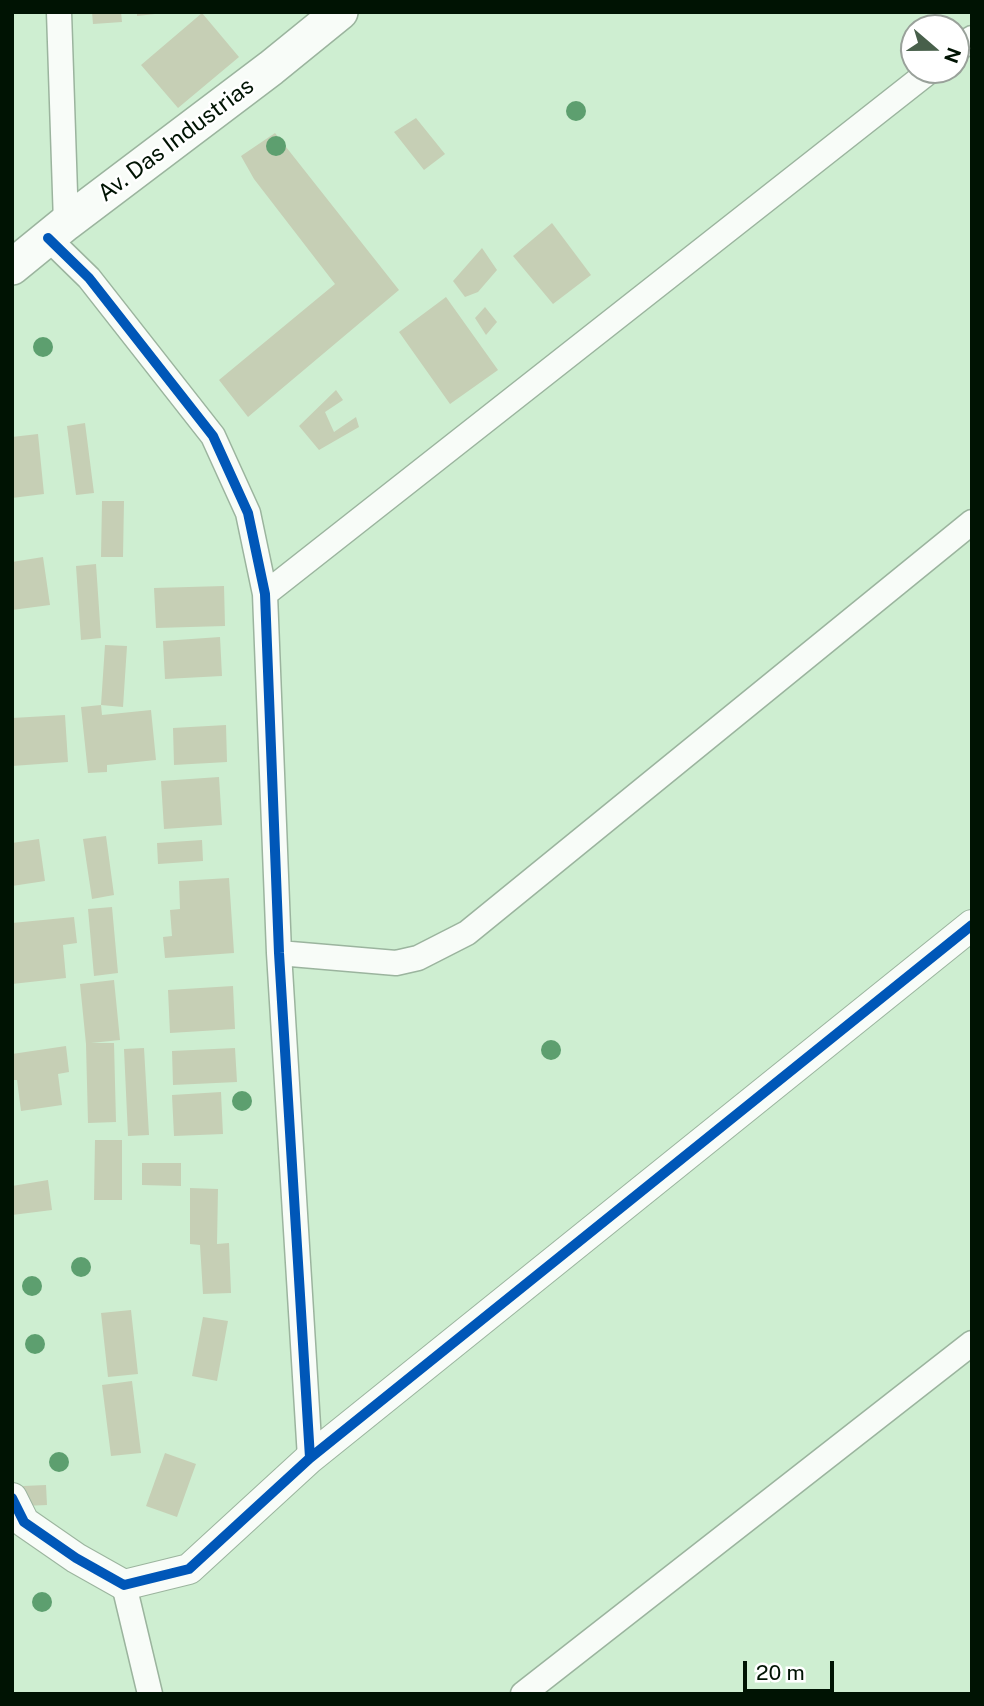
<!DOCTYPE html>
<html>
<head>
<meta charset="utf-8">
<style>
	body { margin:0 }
	#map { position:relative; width:984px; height:1706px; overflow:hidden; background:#ceeed1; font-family:"Public Sans",sans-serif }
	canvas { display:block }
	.frame { position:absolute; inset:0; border:14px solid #001303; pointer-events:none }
	.north { position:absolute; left:900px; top:14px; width:70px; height:70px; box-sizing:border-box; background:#fff; border:2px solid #99a19a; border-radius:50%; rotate:110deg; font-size:19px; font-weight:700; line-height:28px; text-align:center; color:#001303 }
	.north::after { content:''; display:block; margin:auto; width:24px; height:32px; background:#48604b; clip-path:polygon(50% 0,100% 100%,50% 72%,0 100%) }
	.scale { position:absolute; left:743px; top:1661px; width:91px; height:32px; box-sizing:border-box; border:4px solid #001303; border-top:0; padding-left:9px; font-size:21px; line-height:24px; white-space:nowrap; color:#001303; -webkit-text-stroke:5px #fff; paint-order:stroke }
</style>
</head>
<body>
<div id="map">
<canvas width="984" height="1706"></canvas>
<div class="frame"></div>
<div class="north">N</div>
<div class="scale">20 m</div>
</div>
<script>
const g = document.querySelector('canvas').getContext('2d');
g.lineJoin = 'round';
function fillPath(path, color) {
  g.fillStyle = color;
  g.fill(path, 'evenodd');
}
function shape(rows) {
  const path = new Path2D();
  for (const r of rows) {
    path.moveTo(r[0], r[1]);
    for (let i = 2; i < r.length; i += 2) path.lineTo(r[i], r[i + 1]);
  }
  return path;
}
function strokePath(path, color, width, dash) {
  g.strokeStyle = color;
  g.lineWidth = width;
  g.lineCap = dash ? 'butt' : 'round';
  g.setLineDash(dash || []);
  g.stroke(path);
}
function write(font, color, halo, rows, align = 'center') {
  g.font = font + ' "Public Sans",sans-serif';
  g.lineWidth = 5;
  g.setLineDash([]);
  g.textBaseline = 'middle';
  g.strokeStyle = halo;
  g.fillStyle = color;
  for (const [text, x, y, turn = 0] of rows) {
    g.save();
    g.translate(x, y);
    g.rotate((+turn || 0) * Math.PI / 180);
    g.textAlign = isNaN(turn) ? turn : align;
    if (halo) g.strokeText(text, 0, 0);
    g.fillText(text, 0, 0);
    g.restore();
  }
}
const building = shape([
	[92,12,121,12,122,22,93,24],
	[137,12,155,12,155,14,137,16],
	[202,13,239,57,178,108,141,65],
	[416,118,445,154,424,170,394,132],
	[275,133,399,290,248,417,219,380,335,284,254,179,241,156],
	[552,223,591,275,553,304,513,256],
	[482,248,497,270,478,292,465,297,453,281],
	[446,297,498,370,450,404,399,332],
	[485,307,497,322,486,335,475,318],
	[336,390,343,400,325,412,334,432,356,417,359,427,319,450,299,426],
	[85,423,94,493,76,495,67,426],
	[38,434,44,494,12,498,12,437],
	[102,501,124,501,123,557,101,557],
	[43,557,50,605,12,610,12,562],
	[96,564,101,638,81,640,76,566],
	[224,586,225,626,156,628,154,588],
	[220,637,222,676,165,679,163,641],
	[105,645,127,646,123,707,101,705,102,715,151,710,156,760,107,765,107,772,88,773,81,707,101,705],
	[65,715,68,762,12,766,12,718],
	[226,725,227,762,174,765,173,728],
	[219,777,222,825,164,829,161,781],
	[106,836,114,895,92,899,83,839],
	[39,839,45,881,12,886,12,843],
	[202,840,203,861,158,864,157,843],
	[229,878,234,953,165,958,163,937,172,936,170,910,180,909,179,881],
	[112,907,118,973,94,976,88,909],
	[74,917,77,943,63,945,66,978,12,984,12,923],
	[114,980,120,1040,91,1043,114,1043,116,1122,88,1123,86,1044,80,984],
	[233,986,235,1029,170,1033,168,990],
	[66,1046,69,1072,58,1074,62,1105,21,1111,17,1080,12,1080,12,1054],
	[144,1048,149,1135,128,1136,124,1049],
	[235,1048,237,1082,173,1085,172,1051],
	[221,1092,223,1134,174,1136,172,1095],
	[95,1140,122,1140,122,1200,94,1200],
	[142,1163,181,1163,181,1186,142,1185],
	[48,1180,52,1210,12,1215,12,1186],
	[190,1188,218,1189,217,1244,229,1243,231,1293,203,1294,200,1245,190,1244],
	[131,1310,138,1374,108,1377,101,1313],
	[203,1317,228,1321,217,1381,192,1376],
	[132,1381,141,1453,111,1456,102,1385],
	[165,1453,196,1464,177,1517,146,1506],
	[46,1485,47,1505,23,1506,23,1486]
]);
const minor = shape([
	[59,12,66,223],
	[956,51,972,38],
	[48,238,89,278,213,436,248,513,265,594,279,953,310,1458],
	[265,594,931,70],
	[279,953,396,963,418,958,467,933,972,522],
	[124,1585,150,1694],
	[523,1694,972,1343]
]);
const tertiary = shape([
	[12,1498,24,1522,76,1558,124,1585,189,1569,310,1458,972,925]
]);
const secondary = shape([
	[12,267,66,223,271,68,340,12]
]);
const cycleway = shape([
	[48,238,89,278,213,436,248,513,265,594,279,953,310,1458],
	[12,1498,24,1522,76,1558,124,1585,189,1569,310,1458,972,925]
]);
const trees = [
	[576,111],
	[276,146],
	[43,347],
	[551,1050],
	[242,1101],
	[81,1267],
	[32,1286],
	[35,1344],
	[59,1462],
	[42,1602]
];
const streetNames = [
	["Av. Das Industrias",176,140,-37]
];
fillPath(building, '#c6cfb5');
strokePath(minor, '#9bb49e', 27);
strokePath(tertiary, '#9bb49e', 32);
strokePath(secondary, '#9bb49e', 38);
strokePath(minor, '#f8fcf8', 24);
strokePath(tertiary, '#f8fcf8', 30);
strokePath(secondary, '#f8fcf8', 35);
strokePath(cycleway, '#0057b8', 10);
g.fillStyle = '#5d9f6f';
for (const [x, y] of trees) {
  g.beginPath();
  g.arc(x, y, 10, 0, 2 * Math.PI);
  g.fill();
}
write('23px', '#001303', '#fff', streetNames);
</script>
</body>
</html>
